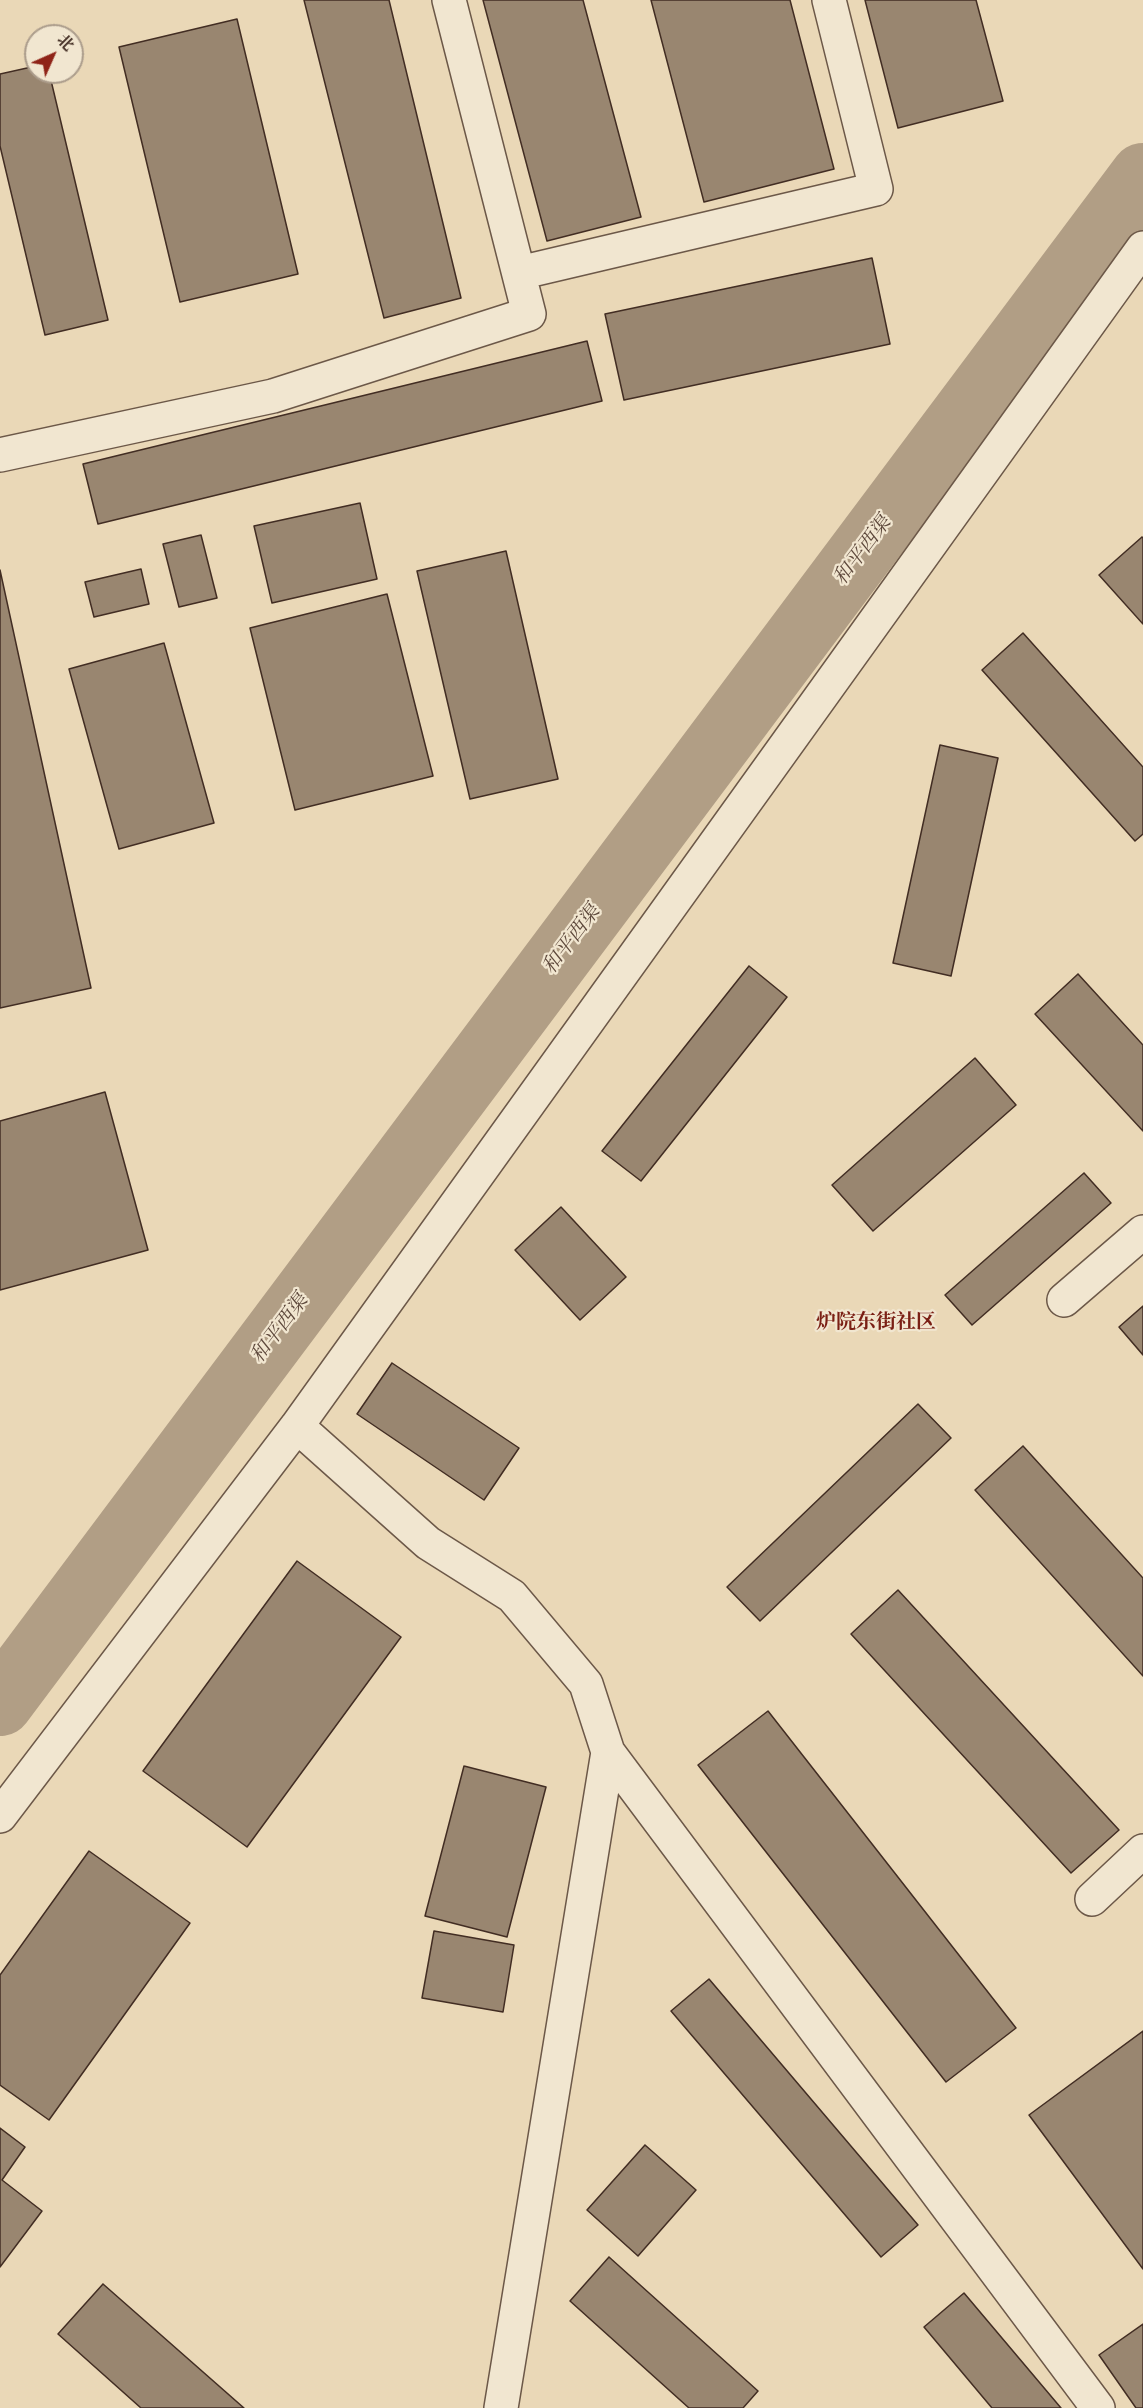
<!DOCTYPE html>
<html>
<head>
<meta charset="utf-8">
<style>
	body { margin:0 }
	#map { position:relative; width:1143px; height:2408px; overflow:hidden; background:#ead8b7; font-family:Alegreya,"Noto Serif SC",serif }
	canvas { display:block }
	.north { position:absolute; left:24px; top:24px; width:60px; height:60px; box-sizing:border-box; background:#f1e6d0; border:2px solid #ab9c8b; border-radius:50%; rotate:45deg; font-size:16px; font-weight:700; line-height:24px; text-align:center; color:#422d23 }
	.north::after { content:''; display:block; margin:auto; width:21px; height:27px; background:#8f2418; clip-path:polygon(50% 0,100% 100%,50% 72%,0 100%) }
</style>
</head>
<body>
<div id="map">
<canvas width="1143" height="2408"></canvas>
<div class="north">北</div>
</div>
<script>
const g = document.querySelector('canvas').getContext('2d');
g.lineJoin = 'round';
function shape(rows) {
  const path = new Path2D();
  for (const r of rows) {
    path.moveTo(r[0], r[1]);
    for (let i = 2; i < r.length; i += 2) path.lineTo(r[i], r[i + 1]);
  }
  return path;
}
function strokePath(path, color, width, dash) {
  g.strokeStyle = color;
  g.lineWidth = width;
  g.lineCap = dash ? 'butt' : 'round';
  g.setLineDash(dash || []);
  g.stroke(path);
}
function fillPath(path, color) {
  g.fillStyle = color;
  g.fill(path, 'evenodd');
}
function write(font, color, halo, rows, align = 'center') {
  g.font = font + ' Alegreya,"Noto Serif SC",serif';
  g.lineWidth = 4.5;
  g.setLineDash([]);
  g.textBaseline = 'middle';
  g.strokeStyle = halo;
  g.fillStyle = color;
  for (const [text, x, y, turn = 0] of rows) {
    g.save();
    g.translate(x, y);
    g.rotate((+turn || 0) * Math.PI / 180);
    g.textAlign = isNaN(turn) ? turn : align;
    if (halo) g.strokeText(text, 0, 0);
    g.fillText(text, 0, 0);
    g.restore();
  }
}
const river = shape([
	[0,1703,1143,176]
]);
const building = shape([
	[304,0,389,0,461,298,384,318,304,0],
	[483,0,583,0,641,217,547,241,483,0],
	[651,0,790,0,834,169,704,202,651,0],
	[865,0,976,0,1003,101,898,128,865,0],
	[237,19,298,274,180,302,119,47,237,19],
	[36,66,36,72,49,72,108,320,45,335,0,146,0,74,36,66],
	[872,258,890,344,624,400,605,314,872,258],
	[587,341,602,401,98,524,83,464,587,341],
	[360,503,377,579,272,603,254,526,360,503],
	[201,535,217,598,179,607,163,544,201,535],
	[1142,537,1143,538,1143,624,1099,575,1142,537],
	[506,551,558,779,470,799,417,571,506,551],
	[141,569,149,604,94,617,85,582,141,569],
	[0,570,91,988,0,1008,0,570],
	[387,594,433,776,295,810,250,628,387,594],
	[1023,633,1143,767,1143,834,1135,841,982,670,1023,633],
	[164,643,214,823,119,849,69,669,164,643],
	[940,745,998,758,951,976,893,963,940,745],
	[749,966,787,997,641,1181,602,1151,749,966],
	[1078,974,1143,1045,1143,1131,1035,1014,1078,974],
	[975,1058,1016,1105,873,1231,832,1185,975,1058],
	[105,1092,148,1250,0,1290,0,1121,105,1092],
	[1084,1173,1111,1203,972,1325,945,1295,1084,1173],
	[561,1207,626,1277,580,1320,515,1250,561,1207],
	[1143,1306,1143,1355,1119,1327,1143,1306],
	[392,1363,519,1448,484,1500,357,1414,392,1363],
	[918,1404,951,1438,760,1621,727,1587,918,1404],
	[1023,1446,1143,1578,1143,1676,975,1490,1023,1446],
	[297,1561,401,1637,247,1847,143,1771,297,1561],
	[898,1590,1119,1830,1071,1873,851,1634,898,1590],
	[768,1711,1016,2028,946,2082,698,1765,768,1711],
	[464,1766,546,1787,507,1937,425,1916,464,1766],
	[89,1851,190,1923,49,2120,0,2085,0,1975,89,1851],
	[434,1931,514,1945,503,2012,422,1998,434,1931],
	[709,1979,918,2225,881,2257,671,2011,709,1979],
	[1143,2031,1143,2269,1029,2115,1143,2031],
	[0,2128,25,2147,2,2180,42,2211,0,2267,0,2128],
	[645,2145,696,2190,638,2256,587,2210,645,2145],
	[609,2257,758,2391,743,2408,689,2408,570,2301,609,2257],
	[103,2284,244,2408,141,2408,58,2334,103,2284],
	[964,2293,1061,2408,992,2408,924,2327,964,2293],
	[1143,2324,1143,2408,1136,2408,1099,2355,1143,2324]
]);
const minor = shape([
	[519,273,876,189,829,0],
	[0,455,273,396,529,314,449,0],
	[1064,1300,1143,1232],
	[297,1426,428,1543,512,1596,586,1684,608,1752,501,2408],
	[608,1752,1098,2408],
	[0,1816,297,1426,1143,248],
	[1092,1899,1143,1851]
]);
const waterNames = [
	["和平西渠",863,551,-53],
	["和平西渠",572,940,-53],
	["和平西渠",280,1329,-53]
];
const neighbourhoodNames = [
	["炉院东街社区",876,1323]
];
strokePath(river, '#b19e85', 66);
fillPath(building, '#998670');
strokePath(building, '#422d23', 1.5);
strokePath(minor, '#6c5848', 36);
strokePath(minor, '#f1e6d0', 33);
write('italic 20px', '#5e493c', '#f1e6d0', waterNames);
write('bold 20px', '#7a1f14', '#f1e6d0', neighbourhoodNames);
</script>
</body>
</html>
